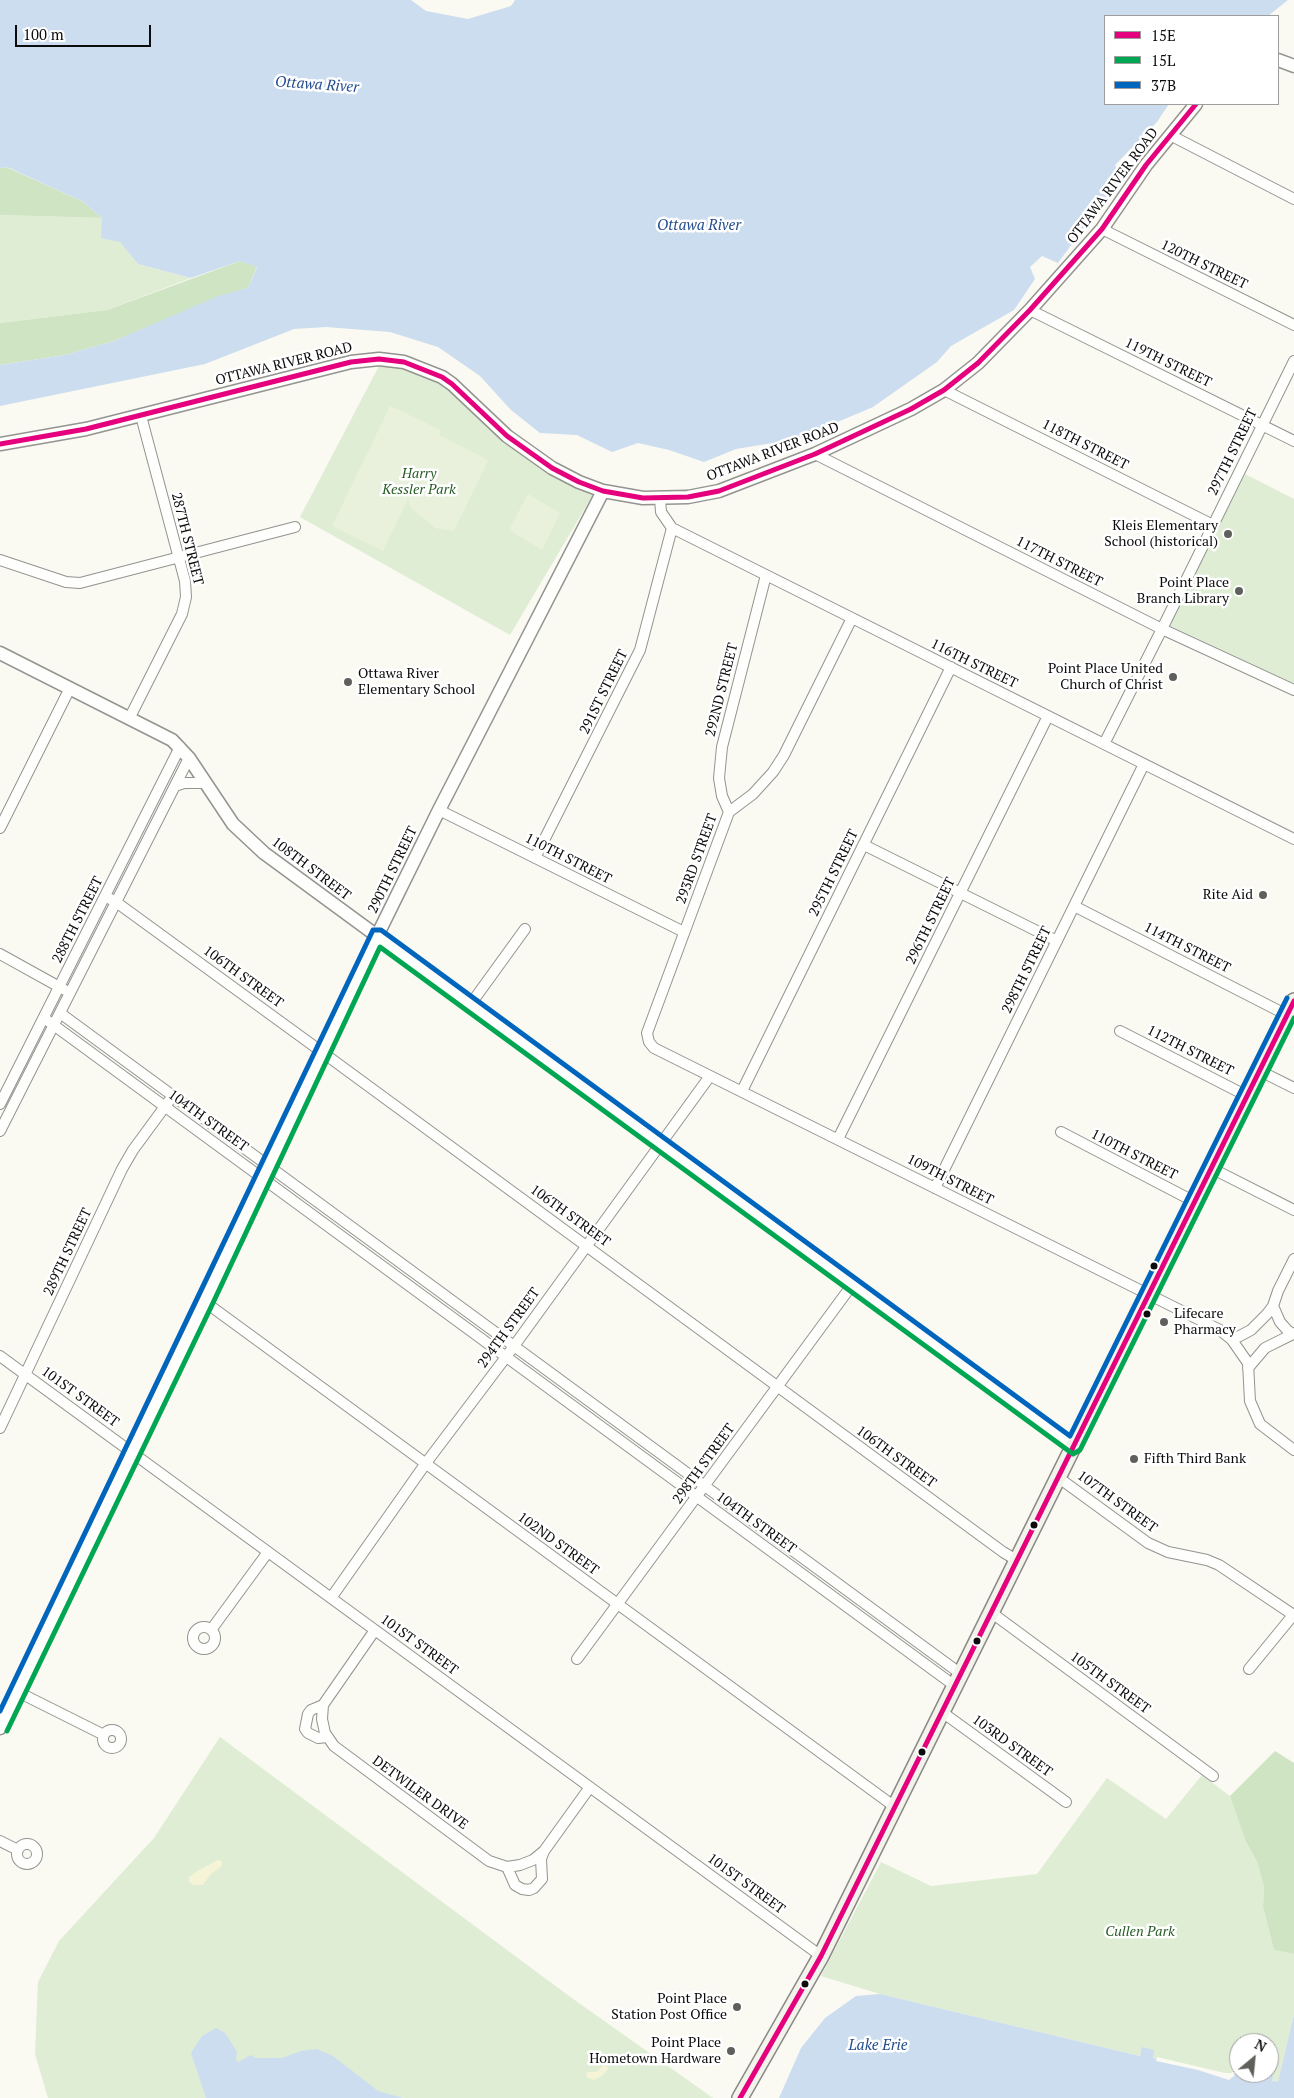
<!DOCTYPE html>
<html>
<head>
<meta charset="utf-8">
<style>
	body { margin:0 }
	#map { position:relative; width:1294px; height:2098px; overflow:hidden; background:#faf9f2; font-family:"PT Serif",serif }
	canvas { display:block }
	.legend { position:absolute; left:1104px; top:15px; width:175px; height:90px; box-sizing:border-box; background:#fff; border:1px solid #9e9e9e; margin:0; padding:6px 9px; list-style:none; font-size:15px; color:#0c0c0c }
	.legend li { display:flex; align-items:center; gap:10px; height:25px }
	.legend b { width:25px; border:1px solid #9e9e9e }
	.north { position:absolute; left:1229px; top:2033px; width:50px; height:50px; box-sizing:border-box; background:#fff; border:1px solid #9e9e9e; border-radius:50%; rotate:28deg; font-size:14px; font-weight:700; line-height:20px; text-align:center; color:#0c0c0c }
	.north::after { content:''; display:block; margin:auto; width:18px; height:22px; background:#5f5f5c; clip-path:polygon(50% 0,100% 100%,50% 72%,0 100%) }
	.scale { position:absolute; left:15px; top:25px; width:136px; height:22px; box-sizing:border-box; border:2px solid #0c0c0c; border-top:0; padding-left:6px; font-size:15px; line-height:18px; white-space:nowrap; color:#0c0c0c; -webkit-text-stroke:4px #fff; paint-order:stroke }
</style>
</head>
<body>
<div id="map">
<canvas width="1294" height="2098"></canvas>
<ul class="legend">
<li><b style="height:6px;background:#e5007d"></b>15E</li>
<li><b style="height:6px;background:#00a651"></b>15L</li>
<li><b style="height:6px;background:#0065bd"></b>37B</li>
</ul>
<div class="north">N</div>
<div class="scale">100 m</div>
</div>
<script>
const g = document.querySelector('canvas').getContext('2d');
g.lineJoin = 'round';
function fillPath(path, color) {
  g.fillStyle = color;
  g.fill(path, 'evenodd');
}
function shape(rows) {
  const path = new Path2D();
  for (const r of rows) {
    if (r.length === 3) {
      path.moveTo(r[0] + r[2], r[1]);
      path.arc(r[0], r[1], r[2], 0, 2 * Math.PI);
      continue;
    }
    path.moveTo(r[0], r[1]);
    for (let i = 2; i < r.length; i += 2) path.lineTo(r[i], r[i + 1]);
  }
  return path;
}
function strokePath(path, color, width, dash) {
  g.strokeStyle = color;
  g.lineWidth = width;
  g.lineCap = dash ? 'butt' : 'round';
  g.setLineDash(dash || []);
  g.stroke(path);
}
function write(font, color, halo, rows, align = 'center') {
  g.font = font + ' "PT Serif",serif';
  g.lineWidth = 5;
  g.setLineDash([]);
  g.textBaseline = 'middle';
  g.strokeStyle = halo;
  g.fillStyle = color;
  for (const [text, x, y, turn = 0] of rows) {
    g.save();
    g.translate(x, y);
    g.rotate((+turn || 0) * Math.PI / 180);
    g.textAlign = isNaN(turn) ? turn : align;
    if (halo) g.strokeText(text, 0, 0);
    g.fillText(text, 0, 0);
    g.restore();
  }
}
const green = shape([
	[0,215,102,218,138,264,191,278,107,310,0,323],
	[380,364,401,366,435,379,594,493,510,635,300,517],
	[1245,474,1294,499,1294,684,1169,625],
	[220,1737,569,1996,713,2098,48,2098,35,2054,38,1982,59,1941,154,1838],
	[1202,1775,1230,1796,1245,1840,1257,1862,1264,1887,1263,1907,1274,1950,1294,1954,1294,2014,1278,2083,1272,2081,1274,2072,1269,2071,1269,2043,1239,2043,1239,2069,1234,2076,1152,2058,1143,2047,1140,2056,880,1994,821,1976,881,1862,931,1886,1037,1874,1107,1778,1166,1819]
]);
const forest = shape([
	[6,167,82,201,102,218,0,215,0,168],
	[240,261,257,266,248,288,218,297,114,341,65,355,0,365,0,323,107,310],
	[1275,1751,1294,1763,1294,1954,1274,1950,1263,1907,1264,1887,1257,1862,1245,1840,1230,1796]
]);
const sand = shape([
	[218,1860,222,1861,222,1866,211,1874,203,1885,193,1885,189,1882,189,1877,199,1870],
	[604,2065,609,2068,603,2075,594,2080,586,2077,587,2072,596,2072]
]);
const pitch = shape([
	[390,406,441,430,439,435,483,457,488,461,454,531,435,528,411,508,408,499,383,551,332,526],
	[528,494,560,513,542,550,509,530]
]);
const water = shape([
	[0,0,411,0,426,11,468,19,511,6,515,0,1288,0,1268,16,1105,16,1105,104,1169,104,1157,122,1115,165,1120,178,1058,263,1042,256,1030,267,1035,279,1014,310,951,346,937,362,873,407,797,439,736,449,704,462,669,450,638,443,612,452,577,435,540,433,511,410,480,376,438,347,390,332,326,327,294,329,205,364,0,406,0,365,65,355,114,341,218,296,248,288,257,267,240,261,191,278,138,264,120,242,101,238,102,218,82,201,7,167,0,168],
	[880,1994,1140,2056,1142,2047,1154,2050,1153,2058,1234,2075,1235,2071,1239,2069,1239,2073,1269,2073,1269,2071,1274,2072,1272,2081,1278,2082,1294,2014,1294,2098,779,2098,801,2048,825,2018,856,1996],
	[216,2028,224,2032,228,2037,237,2052,236,2060,238,2062,251,2055,255,2058,282,2058,301,2051,317,2049,333,2056,378,2091,403,2098,206,2098,191,2053,202,2036]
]);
const pier = shape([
	[1157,2057,1225,2073,1232,2073,1233,2069,1236,2068,1234,2076,1229,2080,1198,2070,1156,2061]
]);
const minor = shape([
	[1170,135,1294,199],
	[1102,229,1294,325],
	[1030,310,1294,441],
	[944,390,1213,525],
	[815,454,1162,629,1294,690],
	[660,498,661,512,672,528,1294,839],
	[0,560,66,582,80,583,295,527],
	[852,618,784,755,773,772,753,794,729,812,647,1033,649,1042,654,1048,1220,1330,1232,1340,1248,1363,1250,1401,1260,1424,1294,1450],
	[130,717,182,614,186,597,185,581,141,416],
	[1104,744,1162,629,1294,361],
	[175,786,184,783,205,783],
	[439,810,684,932],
	[729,812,722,796,719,778,722,747,766,575],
	[0,828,70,688],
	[864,845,1057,941],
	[535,858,640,650,672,528],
	[105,896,116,902,322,1052,1003,1552,1018,1561],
	[1074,906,1287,1015],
	[0,954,65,990],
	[470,1005,525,929],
	[60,1013,961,1674],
	[44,1018,955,1686],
	[1120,1031,1247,1096],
	[1260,1071,1294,1088],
	[742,1091,951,667],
	[0,1104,180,747],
	[0,1131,189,758],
	[1061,1132,1195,1202],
	[838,1139,1048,716],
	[1211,1168,1294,1210],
	[935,1188,1144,764],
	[1294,1259,1278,1291,1273,1306,1280,1322,1288,1331,1294,1334],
	[205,1302,895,1807],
	[1232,1340,1251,1330,1267,1314,1273,1306],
	[0,1356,821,1956],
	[1248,1368,1265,1348,1293,1334],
	[0,1428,122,1169,133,1150,169,1101],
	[1059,1478,1148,1543,1168,1552,1207,1560,1219,1565,1292,1614],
	[331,1598,426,1463,506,1357,710,1076],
	[992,1613,1213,1776],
	[204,1638,11],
	[211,1630,268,1552],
	[375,1630,323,1705,322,1719,325,1733,334,1746,489,1861,507,1867,520,1865,533,1860,544,1851,590,1787],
	[577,1659,852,1285],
	[1249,1669,1294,1614],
	[18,1692,104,1735],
	[323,1705,311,1710,308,1714,305,1729,308,1733,318,1738,327,1737],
	[942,1712,1066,1802],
	[112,1739,9],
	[0,1841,18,1850],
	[27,1854,10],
	[507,1867,515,1885,522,1889,529,1890,534,1888,542,1879,541,1859,544,1851]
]);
const tertiary = shape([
	[1278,60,1294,66],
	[0,444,86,429,351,362,379,359,404,362,442,377,452,384,507,436,552,468,579,482,603,491,643,498,688,497,719,491,815,454,911,409,944,390,978,363,1030,310,1102,229,1146,165,1196,104],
	[0,653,172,740,189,758,233,824,264,853,1073,1447],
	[0,1728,205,1302,377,936,439,810,603,491]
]);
const secondary = shape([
	[740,2098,821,1956,1294,1001]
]);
const bus1 = shape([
	[0,444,86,429,351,362,379,359,404,362,442,377,452,384,507,436,552,468,579,482,603,491,643,498,688,497,719,491,815,454,911,409,944,390,978,363,1030,310,1102,229,1146,165,1196,104],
	[740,2098,821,1956,1294,1001]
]);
const bus2 = shape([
	[7,1731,212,1305,380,947,1073,1454,1080,1450,1294,1018]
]);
const bus3 = shape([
	[0,1711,373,930,381,930,1070,1436,1287,998]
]);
const markers = [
	[1228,534,5,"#5f5f5c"],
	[1239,591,5,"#5f5f5c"],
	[1173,677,5,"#5f5f5c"],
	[348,682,5,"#5f5f5c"],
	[1263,895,5,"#5f5f5c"],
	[1154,1266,4.5,"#0c0c0c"],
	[1147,1314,4.5,"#0c0c0c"],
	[1164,1322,5,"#5f5f5c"],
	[1134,1459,5,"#5f5f5c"],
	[1034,1525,4.5,"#0c0c0c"],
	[977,1641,4.5,"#0c0c0c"],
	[922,1752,4.5,"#0c0c0c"],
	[805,1984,4.5,"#0c0c0c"],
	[737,2007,5,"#5f5f5c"],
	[731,2051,5,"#5f5f5c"]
];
const streetNames = [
	["OTTAWA RIVER ROAD",1113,186,-53],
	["120TH STREET",1204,265,26],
	["119TH STREET",1168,363,26],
	["OTTAWA RIVER ROAD",284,364,-14],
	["118TH STREET",1085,445,27],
	["OTTAWA RIVER ROAD",773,452,-21],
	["297TH STREET",1233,452,-64],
	["287TH STREET",187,539,76],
	["117TH STREET",1059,562,27],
	["116TH STREET",974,664,26],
	["292ND STREET",722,690,-76],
	["291ST STREET",604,692,-64],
	["110TH STREET",568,859,27],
	["293RD STREET",697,859,-70],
	["108TH STREET",311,869,37],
	["290TH STREET",393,870,-64],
	["295TH STREET",834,873,-64],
	["288TH STREET",78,920,-63],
	["296TH STREET",931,921,-64],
	["114TH STREET",1187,948,27],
	["298TH STREET",1027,970,-64],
	["106TH STREET",243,977,36],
	["112TH STREET",1190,1051,27],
	["104TH STREET",208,1121,36],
	["110TH STREET",1134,1155,27],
	["109TH STREET",950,1180,27],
	["106TH STREET",570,1216,36],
	["289TH STREET",68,1252,-65],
	["294TH STREET",509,1328,-54],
	["101ST STREET",80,1397,36],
	["106TH STREET",896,1457,36],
	["298TH STREET",704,1464,-54],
	["107TH STREET",1117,1502,36],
	["104TH STREET",756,1523,36],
	["102ND STREET",558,1544,36],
	["101ST STREET",419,1645,36],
	["105TH STREET",1110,1683,36],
	["103RD STREET",1012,1746,36],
	["DETWILER DRIVE",420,1793,36],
	["101ST STREET",746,1884,36]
];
const parkNames = [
	["Harry",419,474],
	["Kessler Park",419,490],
	["Cullen Park",1140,1932]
];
const poiNames = [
	["Kleis Elementary",1218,526],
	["School (historical)",1218,542],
	["Point Place",1229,583],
	["Branch Library",1229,599],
	["Point Place United",1163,669],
	["Church of Christ",1163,685],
	["Ottawa River",358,674,"left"],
	["Elementary School",358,690,"left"],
	["Rite Aid",1253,895],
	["Lifecare",1174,1314,"left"],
	["Pharmacy",1174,1330,"left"],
	["Fifth Third Bank",1144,1459,"left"],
	["Point Place",727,1999],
	["Station Post Office",727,2015],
	["Point Place",721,2043],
	["Hometown Hardware",721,2059]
];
const waterNames = [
	["Ottawa River",317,85,4],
	["Ottawa River",699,226],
	["Lake Erie",878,2046]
];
fillPath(green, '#dfedd4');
fillPath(forest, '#cfe4c3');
fillPath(sand, '#f6f4d6');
fillPath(pitch, '#e9f1dd');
fillPath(water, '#ccddef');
fillPath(pier, '#faf9f2');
strokePath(minor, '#939390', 12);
strokePath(tertiary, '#939390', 15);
strokePath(secondary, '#8a8986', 18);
strokePath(minor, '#fefefd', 10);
strokePath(tertiary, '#fefefd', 12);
strokePath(secondary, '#f2f3ea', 15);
strokePath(bus1, '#e5007d', 5);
strokePath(bus2, '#00a651', 5);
strokePath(bus3, '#0065bd', 5);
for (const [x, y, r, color] of markers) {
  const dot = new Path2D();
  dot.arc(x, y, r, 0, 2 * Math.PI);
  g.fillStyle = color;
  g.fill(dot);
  strokePath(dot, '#fff', 2);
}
write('14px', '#0c0c0c', '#fff', streetNames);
write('italic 14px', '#275c25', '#fff', parkNames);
write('14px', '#0c0c0c', '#fff', poiNames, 'right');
write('italic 15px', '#254e8e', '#fff', waterNames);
</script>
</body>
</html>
